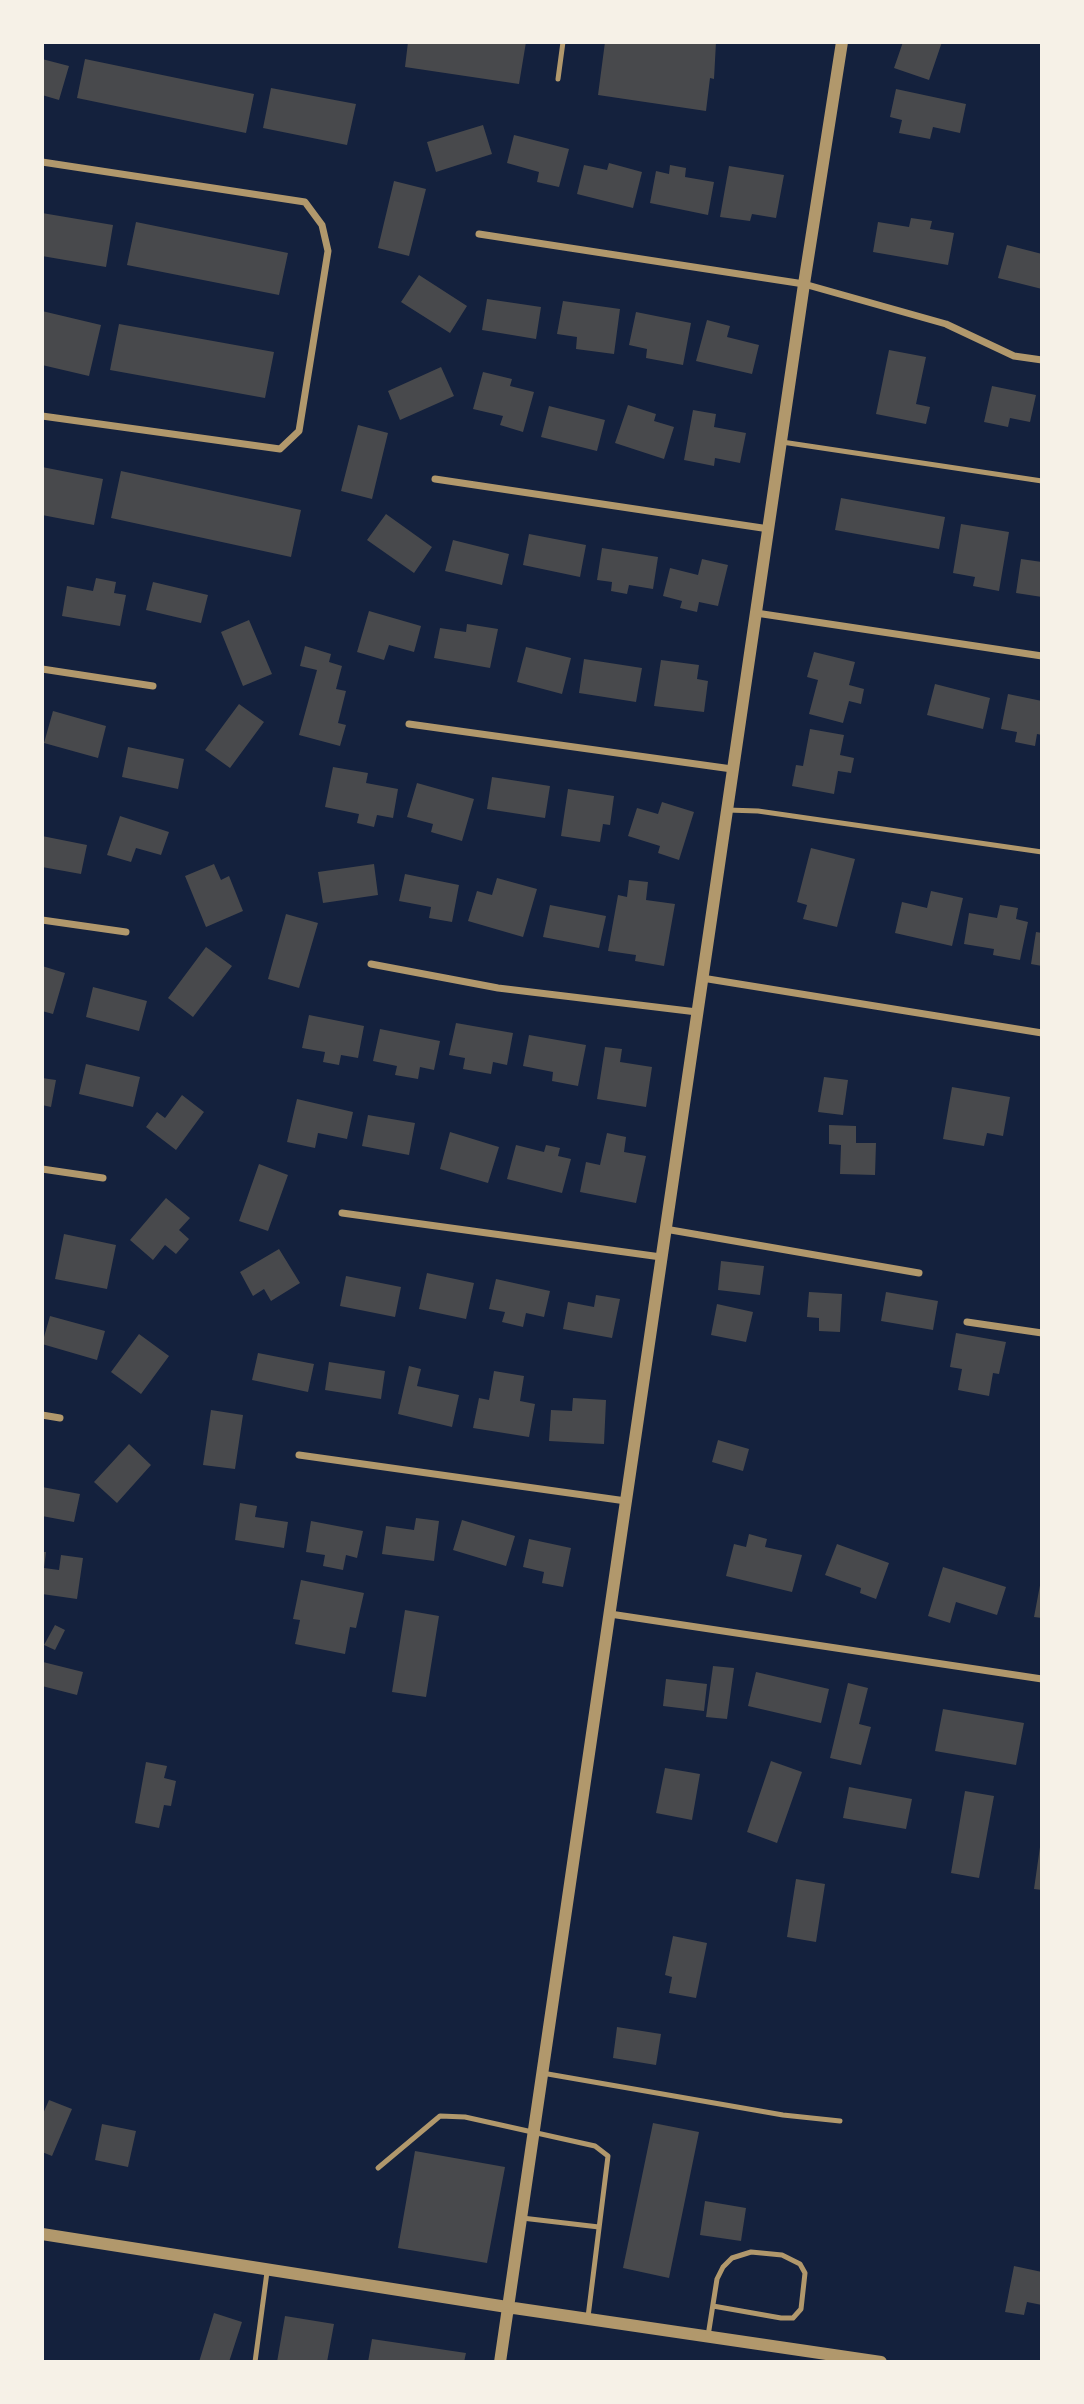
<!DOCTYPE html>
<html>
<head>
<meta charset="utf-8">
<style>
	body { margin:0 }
	#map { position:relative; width:1084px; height:2404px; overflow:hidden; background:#14213d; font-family:Poppins,sans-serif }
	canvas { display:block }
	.frame { position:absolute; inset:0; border:44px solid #f6f1e7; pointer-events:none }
</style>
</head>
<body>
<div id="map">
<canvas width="1084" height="2404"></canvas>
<div class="frame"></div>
</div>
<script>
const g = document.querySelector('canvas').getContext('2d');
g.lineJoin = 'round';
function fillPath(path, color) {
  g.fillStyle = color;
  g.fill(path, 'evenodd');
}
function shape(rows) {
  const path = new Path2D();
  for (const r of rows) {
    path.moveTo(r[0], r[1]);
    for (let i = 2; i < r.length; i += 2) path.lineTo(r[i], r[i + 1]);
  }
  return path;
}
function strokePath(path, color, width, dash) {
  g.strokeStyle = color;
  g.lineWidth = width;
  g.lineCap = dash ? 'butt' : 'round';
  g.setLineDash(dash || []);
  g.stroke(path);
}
const building = shape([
	[408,42,526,42,519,84,405,67],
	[605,42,716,42,714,79,710,78,706,111,598,95],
	[903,42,942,42,929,80,894,68],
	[42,59,69,66,59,100,42,95],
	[85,59,254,94,246,133,77,98],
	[271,88,356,104,347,145,263,128],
	[896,89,966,104,960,133,933,127,930,139,899,133,902,120,890,117],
	[483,125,492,154,436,172,427,142],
	[514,135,569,149,559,187,537,182,539,172,507,163],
	[609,163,642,172,633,208,577,194,584,165,607,170],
	[670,165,686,168,685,177,714,182,708,215,650,203,656,171,669,174],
	[729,166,784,175,776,218,752,214,750,221,720,217],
	[394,181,426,189,409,256,378,248],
	[42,213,113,225,106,267,42,256],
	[911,218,932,221,930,229,954,233,948,265,873,252,878,222,909,227],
	[136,222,288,253,279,295,127,265],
	[1007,245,1042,254,1042,289,998,278],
	[419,275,467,306,450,333,401,302],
	[487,299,541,307,536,339,482,330],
	[563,301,620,309,614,354,576,349,577,337,557,334],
	[42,311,101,325,89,376,42,365],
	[636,312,691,323,683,365,646,358,647,349,629,345],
	[707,320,730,326,727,337,759,345,752,374,696,361],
	[119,324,274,352,265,398,110,370],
	[889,350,926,357,916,404,930,407,926,424,876,414],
	[441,367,454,396,400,420,388,391],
	[483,372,512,379,510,386,534,392,523,432,500,425,503,416,473,409],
	[992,386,1036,395,1030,422,1010,418,1008,427,984,422],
	[628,405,656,414,654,421,674,427,664,459,615,443],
	[549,406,605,420,597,451,541,437],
	[693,410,716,414,714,427,746,433,740,463,715,458,714,466,684,460],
	[358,425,388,433,372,499,341,491],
	[42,467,103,479,94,525,42,515],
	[121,471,301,510,291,557,111,518],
	[841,498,945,517,939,549,835,530],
	[386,514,432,547,414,573,367,540],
	[961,524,1009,532,999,591,973,586,975,577,953,573],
	[529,534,586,545,580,577,523,565],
	[453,540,509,554,502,585,445,571],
	[602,548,658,557,653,589,629,585,627,594,611,591,612,582,597,580],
	[702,559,728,565,718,606,699,602,697,612,680,608,682,601,663,596,670,568,698,575],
	[1021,559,1042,562,1042,597,1016,593],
	[96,578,116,582,114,593,126,595,120,626,62,616,67,586,93,591],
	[153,582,208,595,201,623,146,610],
	[369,611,421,626,414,652,389,645,384,660,357,652],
	[249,620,272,674,243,686,221,632],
	[467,624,498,629,490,668,434,658,440,628,466,632],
	[305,646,331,654,329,662,342,666,336,689,346,691,338,723,346,725,340,746,299,735,317,670,300,666],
	[526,647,571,658,562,694,517,682],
	[814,652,855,662,849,685,864,689,861,704,849,701,843,723,809,714,818,680,807,677],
	[584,659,642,668,636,702,579,693],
	[661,660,699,665,697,679,708,681,704,712,654,706],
	[935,684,990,698,983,729,927,715],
	[1008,694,1042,701,1042,735,1037,734,1035,746,1015,742,1017,732,1001,729],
	[239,704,264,722,230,768,205,750],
	[53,711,106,726,98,758,44,743],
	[810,729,844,735,840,755,854,758,851,773,838,771,834,794,792,786,796,765,803,766],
	[128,747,184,759,178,789,122,777],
	[333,767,368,773,366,783,398,789,393,818,377,815,374,827,357,823,359,814,325,807],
	[492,777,550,786,545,818,487,809],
	[417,783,474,799,462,841,431,832,433,824,407,817],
	[568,789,614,796,610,825,603,824,600,842,561,836],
	[662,802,694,812,679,860,658,853,660,846,628,836,637,808,658,814],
	[120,816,169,832,161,855,136,848,131,862,107,855],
	[42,836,87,845,81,874,42,867],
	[811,848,855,859,837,927,803,919,807,905,797,902],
	[214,864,221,880,229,876,243,911,206,927,185,876],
	[374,864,378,895,323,903,318,872],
	[405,874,459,885,452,922,429,918,431,907,399,901],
	[497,878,537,889,523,937,468,921,477,891,492,895],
	[629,880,648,882,646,900,675,904,664,966,635,961,636,955,608,951,618,895,627,897],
	[931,891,963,898,952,946,895,933,902,902,927,908],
	[550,905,606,916,599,948,543,937],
	[1000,905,1018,908,1016,919,1028,922,1020,960,993,955,994,949,964,944,969,913,997,918],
	[286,914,318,923,299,988,268,979],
	[1036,932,1042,933,1042,966,1031,964],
	[206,947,232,966,193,1017,168,998],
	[42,966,65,973,53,1014,42,1011],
	[93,987,147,1001,139,1031,86,1017],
	[309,1015,364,1026,358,1058,341,1055,339,1065,323,1062,325,1052,302,1048],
	[456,1023,513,1033,507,1065,493,1062,491,1074,463,1069,465,1058,449,1055],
	[380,1029,440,1041,434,1070,420,1067,418,1079,395,1075,397,1066,373,1061],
	[529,1035,586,1045,578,1086,552,1081,553,1072,523,1066],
	[605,1047,622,1049,620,1062,652,1067,646,1107,597,1099],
	[86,1064,140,1077,133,1107,79,1094],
	[824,1077,848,1080,843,1115,818,1112],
	[42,1078,56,1080,51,1107,42,1105],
	[952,1087,1010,1097,1003,1136,987,1133,984,1146,943,1139],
	[182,1095,204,1112,176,1150,146,1127,157,1112,165,1118],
	[297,1099,353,1112,347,1139,318,1133,315,1148,287,1142],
	[368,1115,415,1123,409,1155,362,1146],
	[829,1125,856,1126,856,1143,876,1143,875,1175,840,1174,841,1145,829,1144],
	[450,1132,499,1147,488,1183,440,1169],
	[607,1133,626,1137,624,1152,646,1156,636,1203,580,1192,586,1162,600,1165],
	[516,1145,544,1152,546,1145,560,1148,558,1156,571,1159,562,1193,507,1179],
	[259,1164,288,1175,268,1231,239,1221],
	[166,1198,190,1218,179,1230,189,1239,176,1254,165,1245,153,1260,130,1240],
	[64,1234,116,1245,107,1289,55,1279],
	[279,1249,300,1283,271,1301,264,1289,253,1296,240,1272],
	[721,1261,764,1266,760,1295,718,1290],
	[427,1273,474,1283,466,1319,419,1309],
	[346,1276,401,1287,395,1317,340,1306],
	[496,1279,550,1291,544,1317,526,1313,523,1327,502,1322,505,1312,489,1309],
	[809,1292,842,1294,840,1332,819,1331,819,1318,807,1317],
	[886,1292,938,1301,933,1330,881,1321],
	[596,1295,620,1299,612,1338,563,1329,568,1302,594,1307],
	[717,1304,753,1312,746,1342,711,1335],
	[50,1316,105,1331,97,1360,42,1344],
	[956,1333,1006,1342,999,1374,993,1373,989,1396,958,1390,962,1369,950,1367],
	[139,1334,169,1356,141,1394,111,1372],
	[258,1353,314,1364,308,1392,252,1380],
	[329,1362,385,1371,381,1399,325,1390],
	[409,1366,421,1369,417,1386,459,1395,452,1427,398,1414],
	[494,1371,524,1376,520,1401,535,1404,529,1437,473,1428,479,1398,489,1400],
	[573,1398,606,1400,604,1444,549,1441,551,1410,572,1411],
	[211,1410,243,1415,235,1469,203,1465],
	[718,1440,749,1449,743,1471,712,1462],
	[129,1444,151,1465,117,1503,94,1482],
	[42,1487,80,1494,74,1522,42,1516],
	[240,1503,257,1506,255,1517,288,1522,284,1548,235,1540],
	[416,1518,439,1521,434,1561,382,1554,386,1526,414,1530],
	[462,1520,515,1536,506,1566,453,1550],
	[311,1521,363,1531,357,1558,346,1555,343,1570,323,1566,325,1555,306,1552],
	[749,1534,767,1539,765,1547,802,1555,792,1592,726,1576,734,1544,746,1547],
	[529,1539,571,1548,563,1587,542,1583,544,1572,523,1567],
	[837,1544,889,1563,876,1599,860,1593,861,1588,825,1575],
	[42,1552,46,1552,44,1568,59,1570,61,1555,83,1558,77,1599,42,1594],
	[943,1567,1006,1587,997,1615,956,1602,950,1623,928,1616],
	[301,1580,364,1593,356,1628,350,1627,345,1654,295,1644,300,1620,293,1619],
	[1041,1580,1042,1580,1042,1618,1034,1617],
	[405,1610,439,1616,426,1697,392,1692],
	[55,1625,65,1630,55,1650,44,1645],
	[43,1662,83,1672,77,1695,42,1686],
	[713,1666,734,1668,727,1719,706,1717],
	[756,1672,829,1689,821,1723,748,1706],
	[666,1679,707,1684,704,1711,663,1706],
	[848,1683,868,1688,859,1724,871,1727,861,1765,830,1758],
	[943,1709,1024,1723,1016,1765,935,1751],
	[771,1761,802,1772,777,1843,747,1832],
	[146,1762,167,1766,164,1778,176,1781,171,1806,164,1805,159,1828,135,1823],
	[665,1768,700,1774,692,1820,656,1813],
	[849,1787,912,1799,906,1829,843,1818],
	[965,1791,994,1796,979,1878,951,1873],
	[1040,1847,1042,1847,1042,1890,1034,1889],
	[796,1879,825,1884,816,1942,787,1937],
	[673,1936,707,1943,696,1998,669,1993,672,1977,665,1975],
	[617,2027,661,2034,656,2065,613,2058],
	[49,2100,72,2109,52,2156,42,2152,42,2116],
	[653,2123,699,2132,669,2278,623,2268],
	[102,2124,136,2131,128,2167,95,2160],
	[415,2151,505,2167,487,2263,398,2248],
	[705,2201,746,2208,741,2241,700,2235],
	[1014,2266,1042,2272,1042,2305,1027,2302,1024,2315,1005,2312],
	[214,2313,242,2322,229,2362,199,2362],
	[285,2316,334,2324,327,2362,277,2362],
	[372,2339,466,2353,464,2362,368,2362]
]);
const service = shape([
	[558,79,563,42],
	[782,442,1042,481],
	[727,810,758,811,1042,852],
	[542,2073,783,2115,840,2121],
	[378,2168,440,2116,465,2117,595,2146,608,2156,588,2317],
	[522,2218,599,2227],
	[708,2336,717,2279,723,2267,732,2258,751,2252,782,2255,800,2264,805,2273,801,2309,793,2318,781,2318,713,2306],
	[255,2362,267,2272]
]);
const minor = shape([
	[42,162,305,202,322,225,328,251,299,431,280,449,42,416],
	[479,234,804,284,946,324,1014,356,1042,360],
	[435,479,769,529],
	[756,613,1042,656],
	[42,669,153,686],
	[409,724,732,769],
	[42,920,126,932],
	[371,964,498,988,697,1012],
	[702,978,1042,1033],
	[42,1169,103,1178],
	[342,1213,661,1257],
	[665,1229,919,1273],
	[967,1322,1042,1333],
	[42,1415,60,1418],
	[299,1455,626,1501],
	[610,1614,1042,1679]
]);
const tertiary = shape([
	[42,2234,507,2307,881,2362],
	[500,2362,804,284,842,42]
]);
fillPath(building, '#48494c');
strokePath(service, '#b1986c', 5);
strokePath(minor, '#b1986c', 7);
strokePath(tertiary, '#b1986c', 12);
</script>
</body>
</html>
